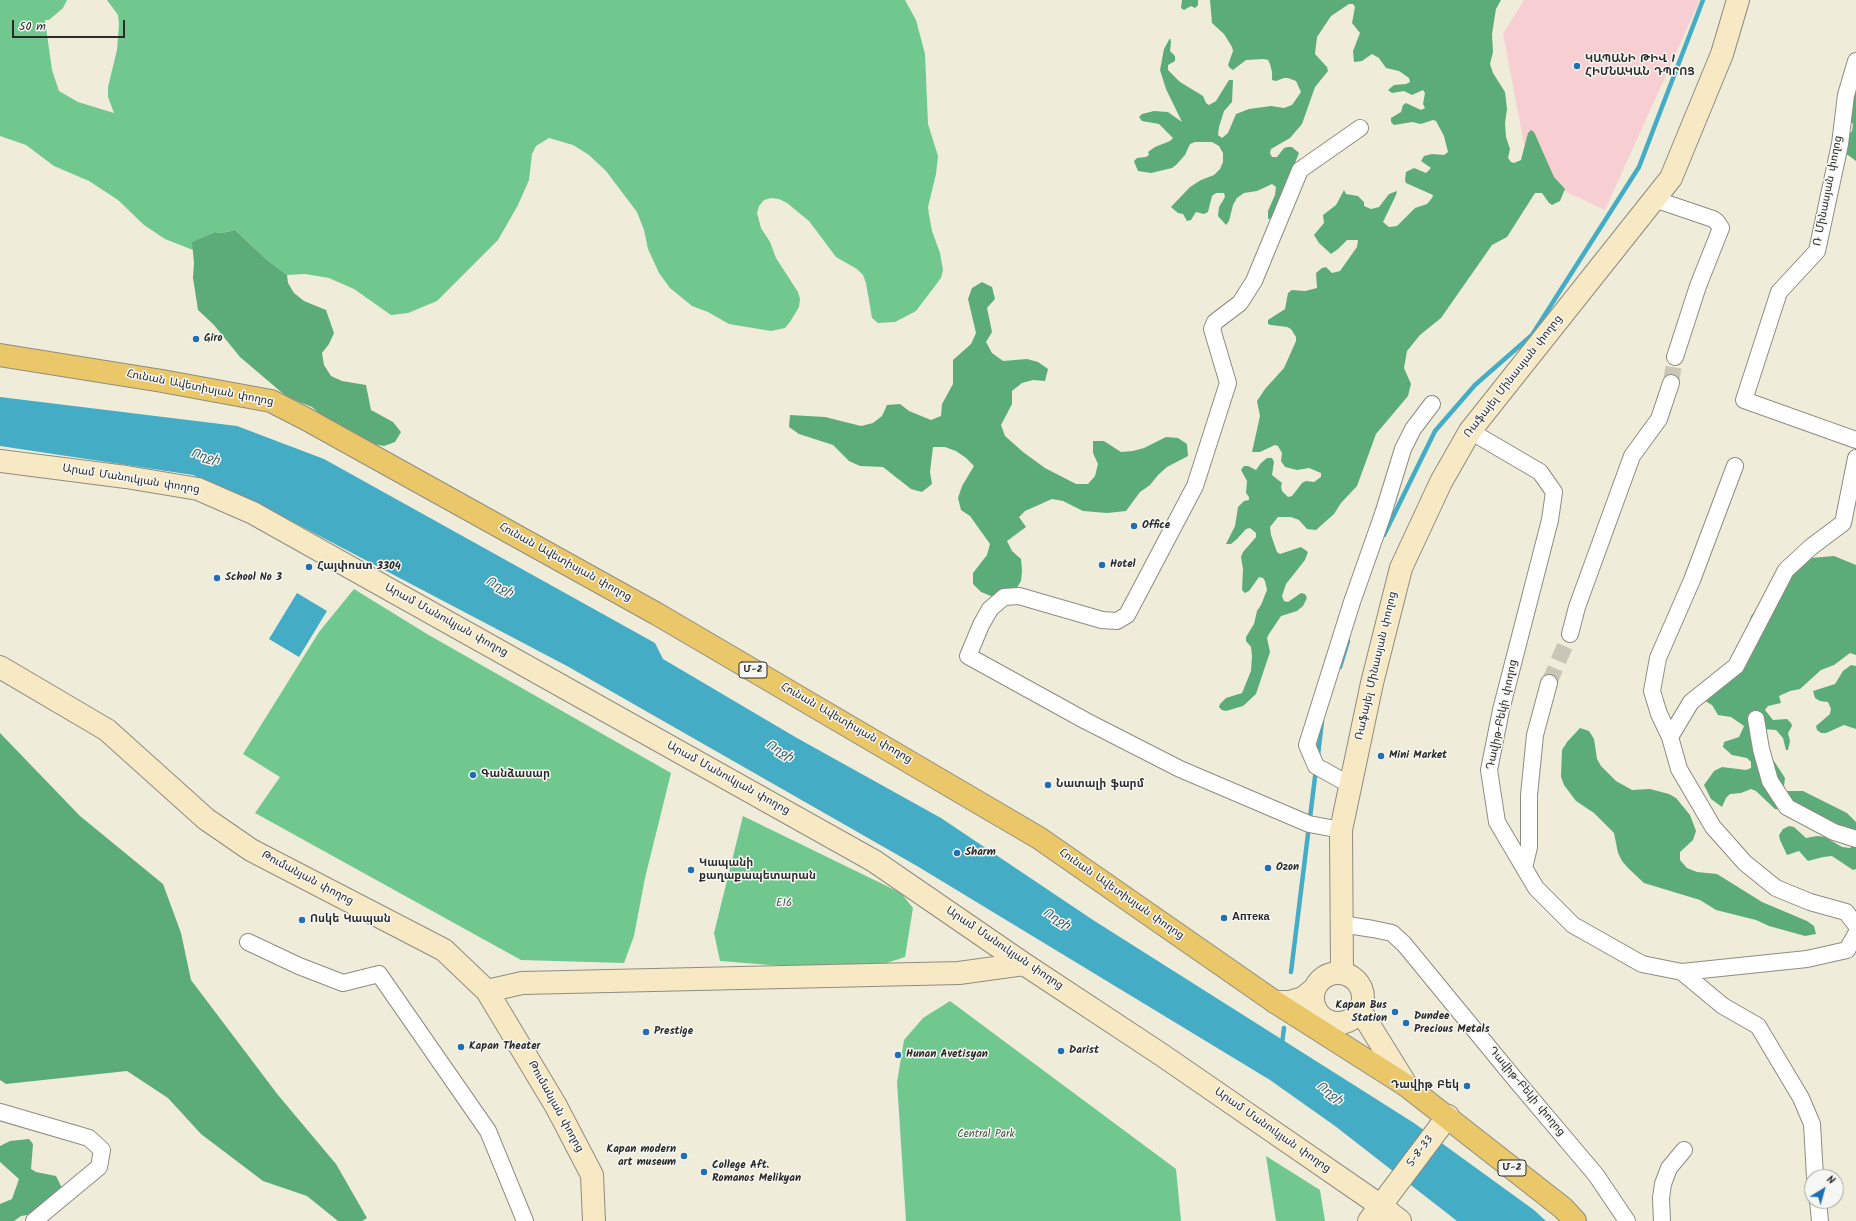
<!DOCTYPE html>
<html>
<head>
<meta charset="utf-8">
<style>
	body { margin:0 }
	#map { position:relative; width:1856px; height:1221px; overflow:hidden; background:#f0ecda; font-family:Kalam,sans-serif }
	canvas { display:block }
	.north { position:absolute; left:1804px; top:1169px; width:40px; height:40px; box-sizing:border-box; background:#f6f6f2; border:1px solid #a5a5a2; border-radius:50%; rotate:37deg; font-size:11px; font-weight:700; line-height:16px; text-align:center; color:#2b2b2b }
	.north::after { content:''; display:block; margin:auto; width:14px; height:18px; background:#1f6fb2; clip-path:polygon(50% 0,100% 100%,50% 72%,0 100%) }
	.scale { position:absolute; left:12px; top:20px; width:113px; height:18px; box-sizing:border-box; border:2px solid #2b2b2b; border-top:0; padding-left:5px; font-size:12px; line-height:14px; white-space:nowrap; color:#2b2b2b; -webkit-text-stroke:3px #f6f6f2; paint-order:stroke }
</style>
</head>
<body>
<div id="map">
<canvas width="1856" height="1221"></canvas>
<div class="north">N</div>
<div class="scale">50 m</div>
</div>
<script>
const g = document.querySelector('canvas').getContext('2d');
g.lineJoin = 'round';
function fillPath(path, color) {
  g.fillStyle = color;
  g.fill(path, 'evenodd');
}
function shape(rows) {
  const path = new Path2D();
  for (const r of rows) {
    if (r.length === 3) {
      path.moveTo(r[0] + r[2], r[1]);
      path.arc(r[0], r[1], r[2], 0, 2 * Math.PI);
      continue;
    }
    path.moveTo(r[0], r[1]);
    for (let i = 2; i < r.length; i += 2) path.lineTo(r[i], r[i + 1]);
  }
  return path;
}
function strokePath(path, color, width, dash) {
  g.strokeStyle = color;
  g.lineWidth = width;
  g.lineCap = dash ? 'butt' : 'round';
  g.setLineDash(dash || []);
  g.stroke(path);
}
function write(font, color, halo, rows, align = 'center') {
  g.font = font + ' Kalam,"Noto Sans Armenian",sans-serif';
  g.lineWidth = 3;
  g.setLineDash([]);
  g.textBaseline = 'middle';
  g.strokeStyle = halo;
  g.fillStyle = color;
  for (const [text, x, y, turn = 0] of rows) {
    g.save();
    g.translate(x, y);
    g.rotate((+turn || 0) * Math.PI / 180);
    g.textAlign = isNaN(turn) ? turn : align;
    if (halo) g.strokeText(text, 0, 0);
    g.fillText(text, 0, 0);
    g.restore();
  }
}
const built = shape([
	[1524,0,1700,0,1605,210,1530,175,1503,34]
]);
const green = shape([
	[0,0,67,0,63,8,49,20,45,20,52,70,59,91,78,102,114,113,108,97,108,87,117,50,119,24,118,15,107,0,905,0,916,20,925,54,928,124,938,156,936,174,928,207,929,215,932,231,940,253,943,270,941,278,916,311,895,322,878,323,872,318,866,283,863,275,857,269,836,257,809,221,787,203,779,199,771,198,764,200,759,206,757,213,761,228,770,242,776,258,798,292,800,299,799,307,790,322,785,328,771,331,729,324,708,312,692,306,670,288,659,273,648,249,644,230,637,212,606,171,589,155,573,145,549,138,536,146,532,154,529,180,518,205,498,240,437,301,408,313,391,315,354,289,329,278,305,274,287,275,266,259,235,230,222,233,215,232,193,242,193,250,165,239,144,225,118,200,89,181,54,166,26,145,0,136],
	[354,589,427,634,671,773,645,878,634,936,624,963,521,960,255,813,280,777,243,754,319,632],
	[743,816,901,893,913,908,905,957,859,972,720,961,714,933],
	[950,1001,1176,1169,1181,1221,906,1221,897,1082,904,1040,923,1018],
	[1266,1156,1320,1190,1325,1221,1276,1221]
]);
const forest = shape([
	[1182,0,1198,0,1198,5,1195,8,1191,6,1184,10,1181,8],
	[1210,0,1501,0,1496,9,1492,34,1493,52,1490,64,1493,73,1505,92,1507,109,1505,123,1506,137,1510,149,1508,158,1511,162,1514,163,1521,160,1528,133,1531,130,1534,132,1554,177,1565,189,1560,201,1552,205,1549,203,1542,193,1535,193,1507,237,1492,245,1441,318,1420,335,1407,351,1404,368,1411,384,1408,396,1376,434,1357,486,1341,503,1334,514,1316,530,1307,529,1299,520,1291,517,1278,517,1270,527,1271,535,1277,552,1280,554,1301,547,1308,552,1305,560,1286,584,1282,596,1284,601,1288,602,1301,593,1305,594,1307,598,1303,606,1297,611,1281,616,1269,634,1267,638,1270,652,1256,694,1243,706,1226,711,1222,710,1219,707,1220,704,1226,698,1242,693,1251,671,1252,656,1251,647,1246,641,1246,637,1254,624,1257,611,1261,605,1267,590,1265,581,1263,578,1259,577,1249,591,1245,593,1242,590,1243,569,1241,557,1243,552,1256,537,1256,533,1250,528,1246,529,1237,539,1231,544,1226,544,1235,526,1238,507,1244,501,1249,500,1249,497,1246,493,1247,481,1241,470,1244,466,1248,466,1256,470,1261,463,1267,458,1272,458,1274,462,1272,475,1282,483,1281,487,1282,491,1288,497,1292,496,1302,483,1306,481,1314,482,1321,477,1321,473,1309,468,1297,470,1285,467,1281,461,1282,453,1278,446,1275,445,1260,452,1252,452,1260,416,1257,401,1265,389,1284,368,1296,341,1296,337,1291,329,1287,327,1271,325,1268,324,1268,320,1285,309,1288,293,1292,290,1305,291,1317,288,1316,273,1322,268,1326,267,1332,273,1340,271,1357,247,1358,240,1347,240,1338,249,1331,254,1319,243,1314,235,1324,223,1323,215,1336,205,1344,190,1346,194,1358,196,1364,202,1364,206,1371,209,1379,207,1389,194,1397,191,1396,195,1383,222,1389,227,1397,226,1415,208,1427,204,1432,198,1433,195,1406,183,1405,180,1406,172,1414,168,1426,173,1431,168,1421,161,1424,156,1432,154,1444,155,1448,152,1444,136,1436,121,1433,120,1421,124,1412,122,1394,125,1391,122,1391,118,1401,112,1403,105,1406,103,1421,110,1425,108,1423,104,1425,93,1423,90,1412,95,1404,91,1392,93,1388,90,1394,85,1406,84,1410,82,1409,78,1399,71,1386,68,1379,58,1372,54,1362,61,1354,62,1353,51,1360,33,1352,23,1355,7,1353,4,1349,4,1331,16,1317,37,1315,54,1327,67,1328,71,1315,87,1302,124,1290,138,1271,149,1270,153,1272,157,1277,157,1284,148,1288,147,1292,147,1299,153,1273,218,1268,219,1268,211,1275,195,1276,187,1272,184,1257,191,1244,193,1237,198,1233,205,1229,221,1226,225,1218,216,1219,207,1225,197,1224,193,1216,193,1212,196,1208,212,1204,214,1196,212,1191,220,1187,221,1183,214,1178,213,1171,207,1190,187,1201,180,1214,175,1220,169,1223,162,1223,153,1219,146,1212,142,1195,142,1190,144,1185,155,1176,165,1172,168,1151,173,1138,171,1135,164,1134,161,1137,158,1146,157,1149,155,1148,152,1155,147,1170,141,1173,138,1159,124,1142,121,1139,117,1142,114,1154,111,1168,112,1182,122,1166,89,1160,70,1164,49,1170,38,1171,42,1170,51,1175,56,1175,61,1168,65,1168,70,1180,82,1203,96,1206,103,1209,105,1216,101,1229,80,1233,80,1232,102,1224,111,1219,127,1218,135,1222,138,1228,133,1236,114,1249,109,1271,106,1284,108,1292,105,1301,92,1296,81,1288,78,1284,78,1276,81,1272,80,1272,72,1270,64,1268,60,1264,59,1246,60,1233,70,1230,68,1228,65,1233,51,1232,47,1224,34,1212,23],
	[1856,71,1856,161,1848,155,1832,148,1831,146,1834,136,1848,135,1852,131,1853,124,1850,120],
	[235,230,266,259,287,275,288,283,294,293,304,301,326,310,334,333,329,344,322,353,324,365,331,376,342,381,366,385,371,410,393,422,401,432,395,442,384,446,373,444,330,423,312,407,287,397,240,357,214,325,198,310,193,278,194,263,192,242,215,232,222,233],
	[982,282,992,287,995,299,987,308,992,332,986,342,992,353,1003,361,1027,359,1038,362,1048,369,1045,381,1033,380,1022,383,1012,391,1012,404,1001,425,1005,436,1023,452,1045,468,1076,484,1088,484,1095,476,1098,464,1093,453,1093,441,1104,441,1121,452,1133,451,1144,448,1166,437,1178,438,1187,444,1188,456,1167,467,1158,475,1150,485,1140,492,1126,511,1107,513,1083,511,1063,501,1052,499,1025,511,1019,517,1026,527,1007,541,1012,551,1021,559,1022,571,1021,581,1015,591,1004,597,991,596,981,592,973,584,973,573,987,555,990,544,970,516,961,510,958,498,962,486,974,466,966,458,956,451,945,447,933,447,930,472,932,484,922,492,911,489,883,467,860,466,849,461,833,445,799,434,789,427,790,415,825,417,861,426,873,423,882,416,887,405,900,404,909,411,931,420,941,416,942,404,953,384,953,360,971,344,976,333,968,299,972,288],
	[1834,556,1856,565,1856,655,1850,653,1834,665,1821,670,1800,689,1790,691,1779,696,1781,703,1768,706,1765,710,1773,720,1787,719,1791,723,1792,726,1788,733,1790,741,1788,750,1786,750,1783,738,1776,730,1761,729,1772,758,1785,778,1784,786,1786,791,1803,791,1847,813,1856,822,1856,869,1853,870,1832,856,1823,857,1808,861,1799,851,1787,855,1780,840,1779,835,1783,829,1789,826,1794,827,1806,838,1817,836,1825,837,1842,847,1850,848,1852,846,1785,811,1775,809,1756,791,1751,789,1741,793,1730,794,1726,798,1722,807,1711,799,1704,785,1714,771,1722,767,1746,770,1751,768,1751,762,1747,758,1732,755,1723,747,1724,742,1739,737,1744,726,1731,717,1718,715,1712,705,1702,699,1727,669,1748,627,1751,616,1777,583,1810,558],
	[1851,665,1856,666,1856,729,1844,725,1826,733,1821,733,1817,730,1816,726,1830,714,1831,709,1828,702,1820,701,1815,698,1813,691,1835,684,1843,671],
	[1580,728,1589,731,1594,739,1597,759,1601,766,1616,781,1632,790,1650,789,1669,794,1676,798,1690,815,1696,831,1693,840,1680,852,1680,860,1687,868,1697,872,1717,874,1762,902,1807,921,1814,926,1816,934,1805,936,1769,926,1756,920,1716,910,1700,900,1644,883,1628,868,1622,861,1618,853,1614,833,1594,813,1576,801,1564,785,1561,777,1562,750,1567,742],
	[0,733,80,816,163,884,181,933,191,980,278,1095,336,1164,367,1218,362,1221,338,1221,307,1196,263,1181,201,1134,168,1098,127,1071,6,1084,0,1080],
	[29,1139,33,1144,31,1169,36,1172,56,1176,62,1188,34,1214,21,1216,14,1221,0,1221,0,1204,12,1199,19,1179,0,1162,0,1146,10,1141]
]);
const water = shape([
	[0,397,237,426,324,459,655,643,663,659,797,738,941,818,1093,920,1414,1123,1534,1210,1546,1221,1457,1221,1335,1126,1270,1080,917,866,567,666,255,502,193,475,0,446],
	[297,593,327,611,299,657,269,639]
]);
const stream = shape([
	[1384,535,1435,431,1475,385,1532,335,1639,167,1703,0],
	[1340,667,1348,641],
	[1318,755,1322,721],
	[1291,972,1316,769],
	[1282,1044,1284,1028]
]);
const streetTunnel = shape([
	[1671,383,1675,357],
	[1549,683,1570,634]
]);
const street = shape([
	[1856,61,1846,95,1840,144,1817,251,1779,292,1744,400,1856,440],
	[1654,199,1713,219,1717,222,1721,228,1698,286,1675,357],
	[1470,431,1540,472,1554,492,1550,520,1501,710,1489,770,1497,822,1536,888,1573,925,1642,964,1682,972,1807,959,1847,950,1856,934],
	[1735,466,1692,580,1658,658,1652,691,1659,714,1670,737,1679,769,1713,827,1745,863,1776,888,1810,902,1846,912,1856,925],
	[1570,634,1577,607,1632,456,1659,419,1671,383],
	[1756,719,1761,749,1770,781,1787,807,1834,832,1856,839],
	[1670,737,1691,702,1736,666,1786,570,1811,547,1843,523,1856,458],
	[1350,785,1316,766,1307,745,1352,602,1383,514,1403,449,1413,429,1432,404],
	[1341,830,1309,824,1180,769,1086,721,968,656,981,625,990,609,1004,597,1019,596,1102,620,1117,621,1127,615,1195,486,1228,383,1212,329,1215,322,1240,303,1254,281,1300,170,1360,128],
	[1524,868,1529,847,1529,795,1535,735,1549,683],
	[1341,924,1373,929,1392,933,1404,944,1514,1078,1596,1175,1627,1221],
	[248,942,299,966,343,983,379,974,488,1131,525,1221],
	[1682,972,1723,1006,1758,1026,1801,1098,1812,1124,1815,1177],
	[0,1112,89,1138,102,1150,99,1167,34,1221],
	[1818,1201,1820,1221],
	[1662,1221,1661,1198,1663,1184,1669,1168,1684,1150]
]);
const secondary = shape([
	[0,461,126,477,198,489,253,513,874,861,1024,964,1162,1055,1381,1206,1400,1221],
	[0,667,107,730,206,819,251,850,444,950,487,991,556,1106,592,1175,594,1221],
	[1342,973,1341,830,1372,683,1401,568,1441,482,1470,431,1671,178,1722,54,1738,0],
	[1338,998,25],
	[487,991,522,983,916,974,959,973,1024,964],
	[1275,1002,1289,1002,1303,998,1314,989],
	[1360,1010,1407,1086],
	[1369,1221,1448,1116]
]);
const highway = shape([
	[0,355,162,381,271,401,306,419,657,614,1039,838,1275,1002,1407,1086,1563,1208,1575,1221]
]);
const markers = [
	[1577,66,4,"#1f6fb2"],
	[196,339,4,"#1f6fb2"],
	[1134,526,4,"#1f6fb2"],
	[1102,565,4,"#1f6fb2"],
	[309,567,4,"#1f6fb2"],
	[217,578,4,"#1f6fb2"],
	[1381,756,4,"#1f6fb2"],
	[473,775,4,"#1f6fb2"],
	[1048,785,4,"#1f6fb2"],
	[957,853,4,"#1f6fb2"],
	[1268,868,4,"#1f6fb2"],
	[691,870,4,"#1f6fb2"],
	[1224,918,4,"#1f6fb2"],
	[302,920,4,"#1f6fb2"],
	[1395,1012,4,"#1f6fb2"],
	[1406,1023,4,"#1f6fb2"],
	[646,1032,4,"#1f6fb2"],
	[461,1047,4,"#1f6fb2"],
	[1061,1051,4,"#1f6fb2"],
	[898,1055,4,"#1f6fb2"],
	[1467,1086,4,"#1f6fb2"],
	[684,1156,4,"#1f6fb2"],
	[704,1172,4,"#1f6fb2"]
];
const shields = [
	[753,670,28],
	[1512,1168,28]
];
const shieldNames = [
	["Մ-2",753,670],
	["Մ-2",1512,1168]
];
const poiNames = [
	["ԿԱՊԱՆԻ ԹԻՎ 1",1585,60],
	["ՀԻՄՆԱԿԱՆ ԴՊՐՈՑ",1585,73],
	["Giro",204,339],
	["Office",1142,526],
	["Hotel",1110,565],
	["Հայփոստ 3304",317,567],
	["School No 3",225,578],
	["Mini Market",1389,756],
	["Գանձասար",481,775],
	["Նատալի ֆարմ",1056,785],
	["Sharm",965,853],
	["Կապանի",699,864],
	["քաղաքապետարան",699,877],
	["Ozon",1276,868],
	["Аптека",1232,918],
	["Ոսկե Կապան",310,920],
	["Kapan Bus",1387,1006,"right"],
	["Station",1387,1019,"right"],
	["Dundee",1414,1017],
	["Precious Metals",1414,1030],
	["Prestige",654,1032],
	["Kapan Theater",469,1047],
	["Darist",1069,1051],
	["Hunan Avetisyan",906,1055],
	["Դավիթ Բեկ",1459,1086,"right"],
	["Kapan modern",676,1150,"right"],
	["art museum",676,1163,"right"],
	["College Aft.",712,1166],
	["Romanos Melikyan",712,1179]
];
const streetNames = [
	["Ռ Մինասյան փողոց",1829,191,-79],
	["Ռաֆայել Մինասյան փողոց",1514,377,-52],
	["Հունան Ավետիսյան փողոց",200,389,11],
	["Արամ Մանուկյան փողոց",131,480,9],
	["Հունան Ավետիսյան փողոց",565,563,29],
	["Արամ Մանուկյան փողոց",446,621,29],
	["Ռաֆայել Մինասյան փողոց",1377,666,-77],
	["Դավիթ-Բեկի փողոց",1503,715,-78],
	["Հունան Ավետիսյան փողոց",846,724,30],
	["Արամ Մանուկյան փողոց",728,779,29],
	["Թումանյան փողոց",307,879,28],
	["Հունան Ավետիսյան փողոց",1121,895,35],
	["Արամ Մանուկյան փողոց",1004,949,34],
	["Դավիթ-Բեկի փողոց",1526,1092,50],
	["Թումանյան փողոց",555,1107,61],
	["Արամ Մանուկյան փողոց",1272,1131,35],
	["Տ-8-33",1421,1152,-53]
];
const parkNames = [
	["E16",784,904],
	["Central Park",986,1135]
];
const waterNames = [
	["Ողջի",205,458,16],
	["Ողջի",499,588,28],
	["Ողջի",779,752,31],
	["Ողջի",1056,920,31],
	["Ողջի",1329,1094,37]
];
fillPath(built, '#f7cfd2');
fillPath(green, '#71c88e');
fillPath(forest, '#5cac79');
fillPath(water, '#45acc5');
strokePath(stream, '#45acc5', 4.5);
strokePath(streetTunnel, '#c9c5b7', 16, [16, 8]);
strokePath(street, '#8e8c82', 18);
strokePath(secondary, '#8e8c82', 24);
strokePath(highway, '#8e8c82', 24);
strokePath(street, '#fff', 16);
strokePath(secondary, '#f7e9c3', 22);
strokePath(highway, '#eac769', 22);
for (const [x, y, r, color] of markers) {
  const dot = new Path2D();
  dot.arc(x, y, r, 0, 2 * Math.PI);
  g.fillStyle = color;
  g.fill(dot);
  strokePath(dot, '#f6f6f2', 1.5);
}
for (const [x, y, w] of shields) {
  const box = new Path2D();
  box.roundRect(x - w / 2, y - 8, w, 16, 3);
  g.fillStyle = '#f6f6f2';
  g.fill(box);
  strokePath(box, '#2b2b2b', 1);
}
write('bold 10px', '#2b2b2b', null, shieldNames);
write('bold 11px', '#2b2b2b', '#f6f6f2', poiNames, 'left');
write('11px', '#2b2b2b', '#f6f6f2', streetNames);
write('11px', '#405a49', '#f6f6f2', parkNames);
write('italic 12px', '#345861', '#f6f6f2', waterNames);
</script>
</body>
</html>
